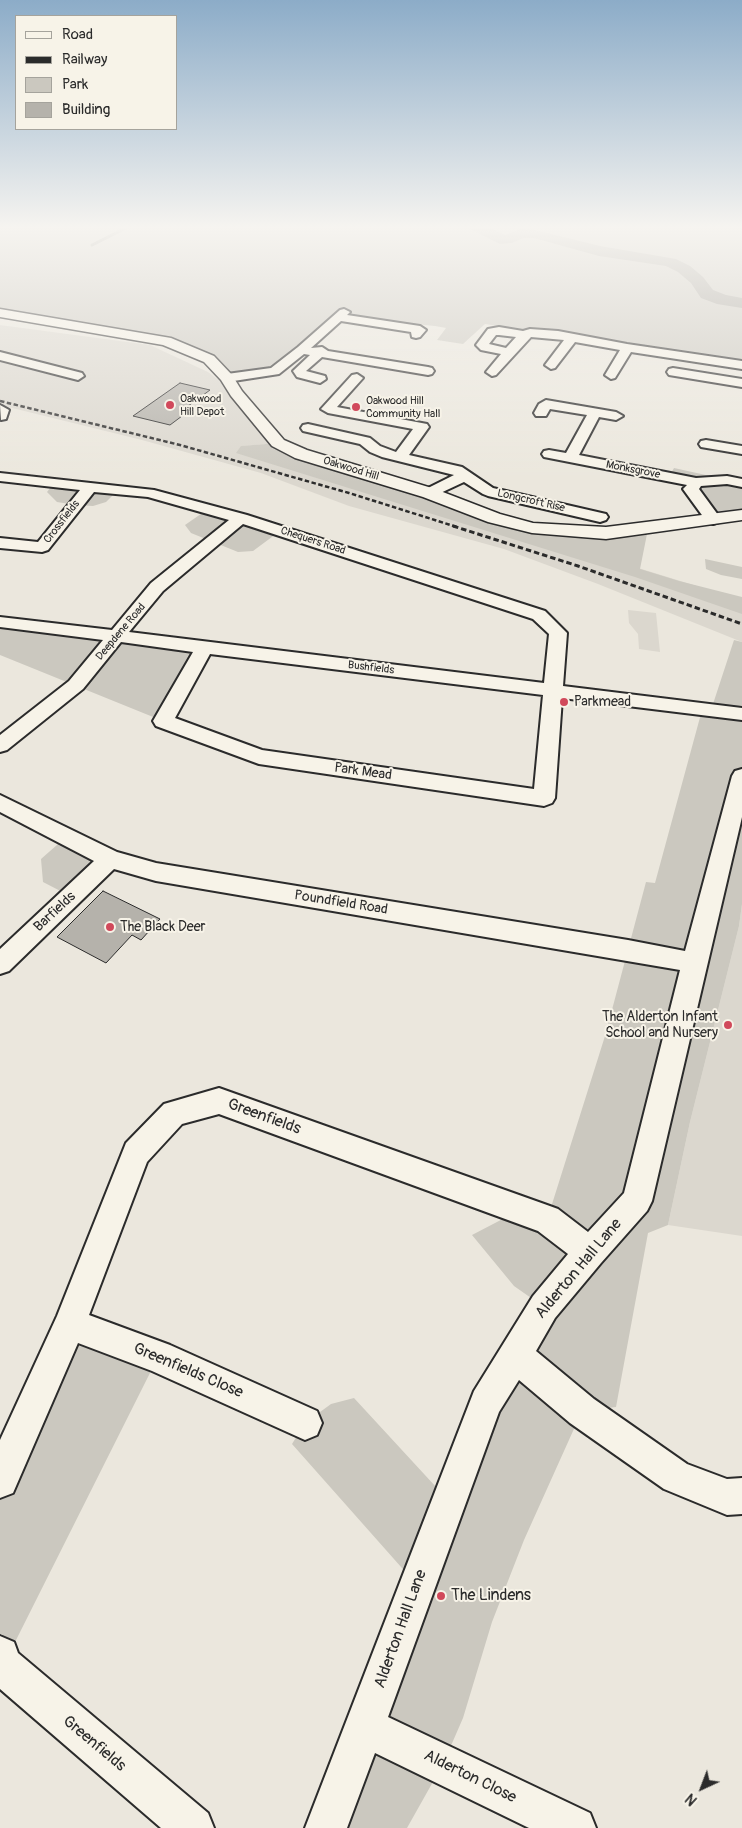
<!DOCTYPE html>
<html>
<head>
<meta charset="utf-8">
<style>
	body { margin:0 }
	#map { position:relative; width:742px; height:1828px; overflow:hidden; background:#ebe7dd; font-family:Pangolin,sans-serif }
	canvas { display:block }
	.legend { position:absolute; left:15px; top:15px; width:162px; height:115px; box-sizing:border-box; background:#f7f3e8; border:1px solid #a5a39c; margin:0; padding:6px 9px; list-style:none; font-size:15px; color:#2b2b2b }
	.legend li { display:flex; align-items:center; gap:10px; height:25px }
	.legend b { width:25px; border:1px solid #a5a39c }
	.north { position:absolute; left:677px; top:1763px; width:50px; height:50px; -webkit-text-stroke:4px #f7f3e8; paint-order:stroke; rotate:223deg; font-size:14px; font-weight:700; line-height:20px; text-align:center; color:#2b2b2b }
	.north::after { content:''; display:block; margin:auto; width:18px; height:22px; background:#2b2b2b; clip-path:polygon(50% 0,100% 100%,50% 72%,0 100%) }
</style>
</head>
<body>
<div id="map">
<canvas width="742" height="1828"></canvas>
<ul class="legend">
<li><b style="height:6px;background:#f7f3e8"></b>Road</li>
<li><b style="height:6px;background:#2b2b2b"></b>Railway</li>
<li><b style="height:14px;background:#cbc8bf"></b>Park</li>
<li><b style="height:14px;background:#b5b2ab"></b>Building</li>
</ul>
<div class="north">N</div>
</div>
<script>
const g = document.querySelector('canvas').getContext('2d');
g.lineJoin = 'round';
function fillPath(path, color) {
  g.fillStyle = color;
  g.fill(path, 'evenodd');
}
function shape(rows) {
  const path = new Path2D();
  for (const r of rows) {
    path.moveTo(r[0], r[1]);
    for (let i = 2; i < r.length; i += 2) path.lineTo(r[i], r[i + 1]);
  }
  return path;
}
function strokePath(path, color, width, dash) {
  g.strokeStyle = color;
  g.lineWidth = width;
  g.lineCap = dash ? 'butt' : 'round';
  g.setLineDash(dash || []);
  g.stroke(path);
}
function write(font, color, halo, rows, align = 'center') {
  g.font = font + ' Pangolin,sans-serif';
  g.lineWidth = 4;
  g.setLineDash([]);
  g.textBaseline = 'middle';
  g.strokeStyle = halo;
  g.fillStyle = color;
  for (const [text, x, y, turn = 0] of rows) {
    g.save();
    g.translate(x, y);
    g.rotate((+turn || 0) * Math.PI / 180);
    g.textAlign = isNaN(turn) ? turn : align;
    if (halo) g.strokeText(text, 0, 0);
    g.fillText(text, 0, 0);
    g.restore();
  }
}
const built = shape([
	[0,325,150,345,208,372,236,393,278,443,243,446,742,600,742,642,598,584,504,549,349,506,261,473,142,440,0,405],
	[628,610,656,613,660,652,639,649,638,634,629,623],
	[742,904,742,1236,668,1225,690,1122,739,926]
]);
const green = shape([
	[0,227,742,227,742,366,485,324,463,344,437,340,446,328,435,326,339,317,275,371,227,378,209,359,166,341,0,310],
	[278,443,532,528,543,535,605,538,647,534,640,569,679,581,742,597,742,614,635,577,236,453,241,446],
	[674,468,742,483,742,515,713,519,697,499,696,483,669,477],
	[54,483,118,490,106,502,93,506,76,505,57,502,47,492],
	[208,509,280,531,253,551,238,552,191,533,185,525],
	[705,559,742,567,742,579,721,575,706,569],
	[0,622,204,648,163,721,0,655],
	[734,640,742,642,742,707,713,704],
	[702,710,742,714,742,904,739,926,690,1122,668,1225,648,1233,616,1407,582,1411,524,1540,492,1622,463,1718,443,1764,407,1828,326,1828,417,1585,292,1444,305,1423,331,1404,354,1398,448,1500,544,1307,514,1286,472,1235,520,1210,547,1220,605,1036,646,882,655,883],
	[66,837,110,859,72,897,43,882,41,859],
	[70,1324,158,1357,3,1666,0,1656,0,1480]
]);
const stream = shape([
	[92,245,128,227]
]);
const river = shape([
	[470,227,488,227,505,235,521,229,535,230,600,246,676,259,690,266,703,277,713,290,726,295,742,298,742,308,717,304,701,298,691,283,678,272,666,266,599,256,534,238,523,238,512,243,500,244,472,230,470,227]
]);
const building = shape([
	[180,383,210,390,184,409,190,410,170,425,133,416,180,383],
	[103,891,160,919,141,940,132,935,106,963,57,937,103,891]
]);
const street = shape([
	[344,309,350,312,347,315,420,326,426,330,420,337,416,338,412,337,411,332,341,321,311,348,322,347,328,351,428,367,432,368,434,371,432,374,428,375,322,357,306,371,325,376,326,379,320,383,297,377,293,371,310,355,304,354,279,374,227,382,221,378,227,374,271,368,298,347,340,310,344,309],
	[499,327,523,331,530,329,558,331,627,344,742,361,742,369,631,352,615,378,611,379,605,375,620,350,575,342,555,368,551,369,545,365,564,340,531,337,496,375,492,376,486,372,501,354,481,350,476,345,488,329,499,327],
	[496,335,499,335,516,337,506,348,489,344,496,335],
	[0,352,82,373,84,376,78,380,0,360,0,352],
	[673,368,742,379,742,387,669,375,667,372,669,369,673,368],
	[357,374,363,378,337,407,427,424,429,427,409,455,462,467,493,488,606,514,608,517,606,520,600,522,488,496,483,494,464,482,434,496,424,496,421,493,424,490,454,475,382,457,370,452,360,444,303,431,301,428,303,425,308,424,370,438,380,446,396,452,413,429,328,413,321,409,352,375,357,374],
	[546,400,616,412,623,416,616,420,599,417,579,455,696,478,727,476,742,479,742,487,727,484,701,486,699,489,721,519,719,522,713,524,707,522,683,489,687,485,544,457,542,454,544,451,549,450,566,453,587,415,550,409,546,416,536,416,534,413,539,404,546,400],
	[0,405,9,410,6,419,1,420,0,405],
	[706,440,742,446,742,454,701,447,699,444,701,441,706,440],
	[0,473,154,490,247,515,545,611,567,633,563,686,742,708,742,720,562,698,555,798,552,803,544,806,259,764,156,726,153,721,193,652,121,642,83,689,7,750,0,752,0,735,69,681,103,640,0,627,0,617,112,630,151,583,229,520,148,497,94,492,48,550,42,552,0,548,0,538,38,542,80,490,0,481,0,473],
	[243,524,533,619,549,634,544,683,129,632,163,591,243,524],
	[210,654,543,695,534,789,262,750,175,718,210,654],
	[742,769,742,817,652,1201,647,1211,601,1263,555,1318,536,1351,594,1399,687,1464,727,1479,742,1478,742,1514,727,1515,664,1489,570,1423,519,1380,499,1412,388,1717,590,1813,596,1828,529,1828,375,1753,347,1828,305,1828,474,1391,533,1296,568,1254,538,1231,219,1114,182,1124,147,1162,89,1315,170,1345,317,1411,322,1423,317,1435,305,1440,152,1371,78,1343,13,1493,0,1498,0,1440,57,1316,126,1143,164,1104,219,1088,547,1205,558,1209,588,1232,624,1193,680,970,156,881,114,869,9,971,0,974,0,949,94,861,0,812,0,795,117,852,156,863,628,940,685,951,732,776,735,771,742,769],
	[0,1636,14,1642,18,1653,208,1813,214,1828,161,1828,0,1689,0,1636]
]);
const secondary = shape([
	[0,309,171,338,214,356,232,375,242,391,284,440,307,450,435,489,500,514,533,523,606,527,742,510,742,520,606,539,532,533,488,522,423,497,295,458,272,446,231,396,221,380,204,362,163,345,0,317,0,309]
]);
const railFar1 = shape([
	[0,401,180,445,349,493,457,527]
]);
const rail = shape([
	[453,526,578,566,742,624]
]);
const markers = [
	[170,405,5,"#d1495b"],
	[356,407,5,"#d1495b"],
	[564,702,5,"#d1495b"],
	[110,927,5,"#d1495b"],
	[728,1025,5,"#d1495b"],
	[441,1596,5,"#d1495b"]
];
const farPoinames = [
	["Oakwood",180,399],
	["Hill Depot",180,412],
	["Oakwood Hill",366,401],
	["Community Hall",366,414]
];
const farStreetnames = [
	["Oakwood Hill",351,469,17],
	["Monksgrove",633,470,11],
	["Longcroft Rise",531,501,13],
	["Crossfields",62,522,-52],
	["Chequers Road",313,541,18],
	["Deepdene Road",121,632,-50],
	["Bushfields",371,668,7]
];
const poiNames = [
	["Parkmead",574,702],
	["The Black Deer",120,927],
	["The Alderton Infant",718,1017,"right"],
	["School and Nursery",718,1033,"right"]
];
const streetNames = [
	["Park Mead",363,772,8],
	["Poundfield Road",341,903,9],
	["Barfields",55,912,-43]
];
const nearStreetnames = [
	["Greenfields",264,1117,20],
	["Alderton Hall Lane",579,1269,-50],
	["Greenfields Close",188,1371,23],
	["Alderton Hall Lane",401,1629,-70],
	["Greenfields",94,1744,40],
	["Alderton Close",470,1777,26]
];
const nearPoinames = [
	["The Lindens",451,1596]
];
fillPath(built, '#dbd7ce');
fillPath(green, '#cbc8bf');
strokePath(stream, '#72716c', 3);
fillPath(river, '#a29f98');
fillPath(building, '#b5b2ab');
strokePath(building, '#2b2b2b', 1);
strokePath(street, '#2b2b2b', 4);
strokePath(secondary, '#2b2b2b', 3);
fillPath(street, '#f7f3e8');
fillPath(secondary, '#f7f3e8');
strokePath(railFar1, '#2b2b2b', 2.5, [4.5, 2.5]);
strokePath(rail, '#2b2b2b', 3, [5.5, 3]);
const sky = g.createLinearGradient(0, 0, 0, 483);
sky.addColorStop(0, '#8cacc8');
sky.addColorStop(0.47, '#f6f4f0');
sky.addColorStop(1, '#f6f4f000');
g.fillStyle = sky;
g.fillRect(0, 0, 742, 483);
for (const [x, y, r, color] of markers) {
  const dot = new Path2D();
  dot.arc(x, y, r, 0, 2 * Math.PI);
  g.fillStyle = color;
  g.fill(dot);
  strokePath(dot, '#f7f3e8', 2);
}
write('11px', '#2b2b2b', '#f7f3e8', farPoinames, 'left');
write('11px', '#2b2b2b', '#f7f3e8', farStreetnames);
write('14px', '#2b2b2b', '#f7f3e8', poiNames, 'left');
write('14px', '#2b2b2b', '#f7f3e8', streetNames);
write('16px', '#2b2b2b', '#f7f3e8', nearStreetnames);
write('16px', '#2b2b2b', '#f7f3e8', nearPoinames, 'left');
</script>
</body>
</html>
